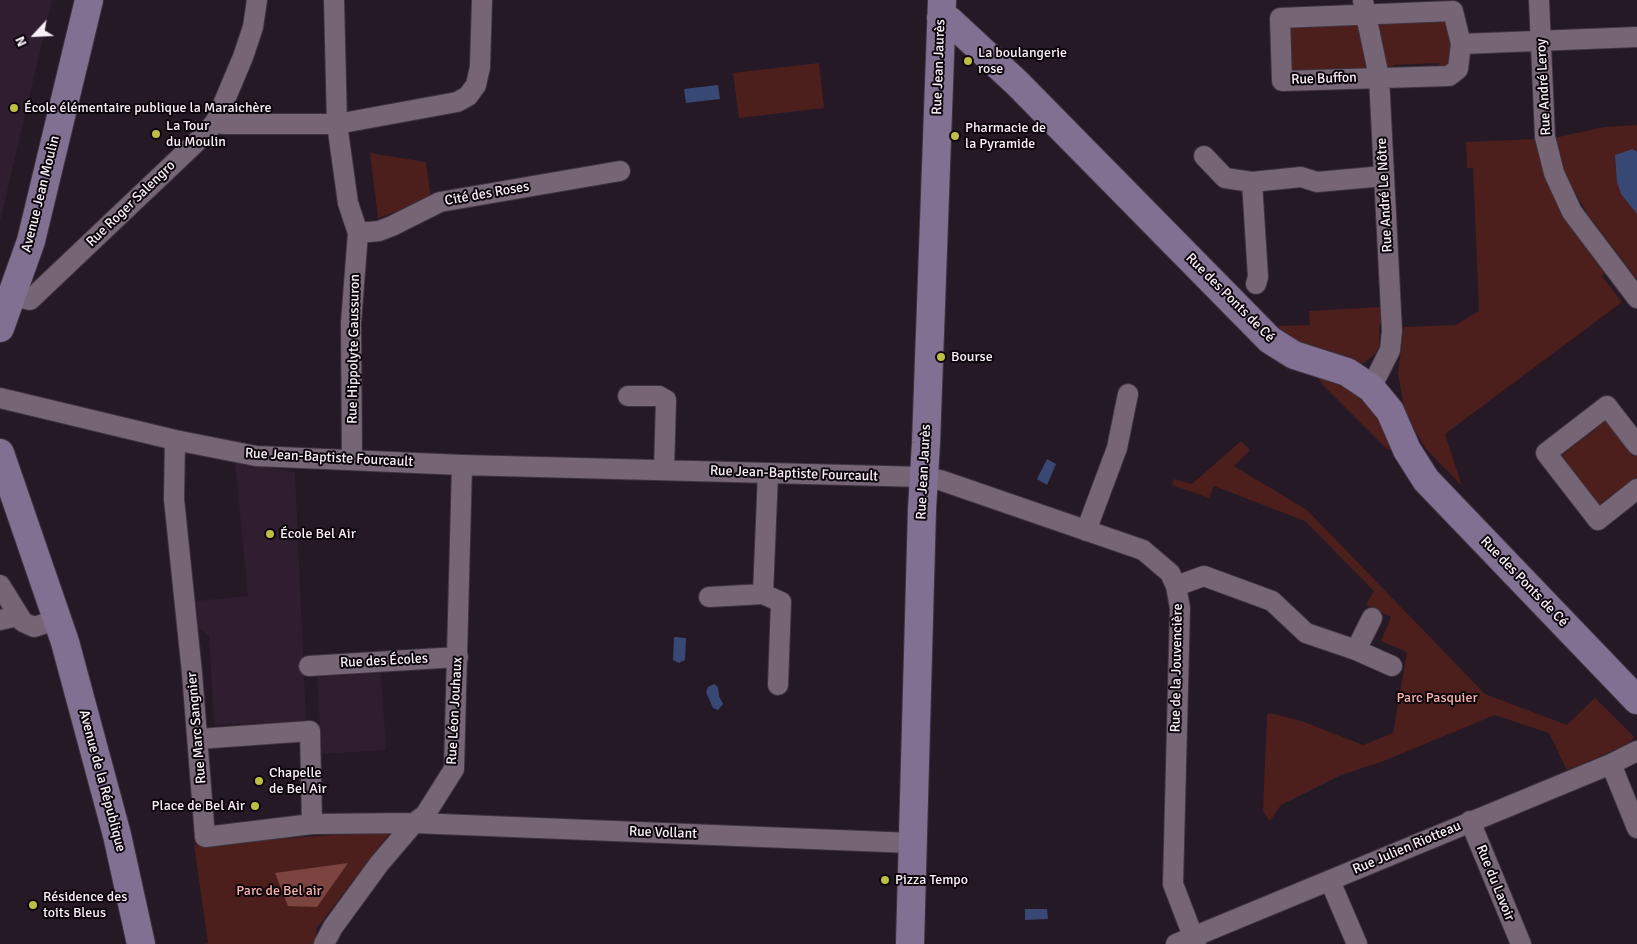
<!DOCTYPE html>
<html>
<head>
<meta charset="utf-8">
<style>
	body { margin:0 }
	#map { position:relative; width:1637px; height:944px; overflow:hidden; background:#261926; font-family:Signika,sans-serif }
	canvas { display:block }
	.north { position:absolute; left:10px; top:10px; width:50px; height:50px; -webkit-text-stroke:4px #0c060c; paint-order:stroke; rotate:245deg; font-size:14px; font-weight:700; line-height:20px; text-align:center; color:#f9eff8 }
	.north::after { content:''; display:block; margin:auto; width:18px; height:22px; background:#f9eff8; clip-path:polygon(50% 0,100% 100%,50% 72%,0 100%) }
</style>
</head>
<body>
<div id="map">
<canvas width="1637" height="944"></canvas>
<div class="north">N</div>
</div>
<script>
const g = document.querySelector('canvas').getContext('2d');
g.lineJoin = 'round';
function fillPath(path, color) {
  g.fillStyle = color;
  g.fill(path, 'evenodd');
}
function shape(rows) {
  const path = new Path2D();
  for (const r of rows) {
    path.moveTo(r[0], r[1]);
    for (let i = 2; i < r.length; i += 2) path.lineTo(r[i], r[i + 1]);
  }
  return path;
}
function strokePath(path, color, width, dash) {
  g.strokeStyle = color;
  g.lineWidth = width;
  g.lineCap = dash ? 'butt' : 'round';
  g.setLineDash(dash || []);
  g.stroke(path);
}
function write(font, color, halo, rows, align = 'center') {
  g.font = font + ' Signika,sans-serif';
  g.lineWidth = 4;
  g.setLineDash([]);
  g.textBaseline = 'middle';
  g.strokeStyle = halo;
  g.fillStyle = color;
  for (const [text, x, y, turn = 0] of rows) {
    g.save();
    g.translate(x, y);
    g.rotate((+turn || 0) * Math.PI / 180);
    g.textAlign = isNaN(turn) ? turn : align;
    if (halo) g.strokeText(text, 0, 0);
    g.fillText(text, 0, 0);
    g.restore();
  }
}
const built = shape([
	[0,0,52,0,0,222],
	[235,462,295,472,306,721,214,725,209,636,198,627,196,601,248,596],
	[381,673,386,750,322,754,317,677]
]);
const green = shape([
	[1436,14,1449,22,1451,48,1447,64,1439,70,1439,63,1393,65,1393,72,1386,69,1379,33,1380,19],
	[1357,22,1366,56,1366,67,1359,73,1349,75,1349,68,1303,70,1291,75,1288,24],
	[819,63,824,108,739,118,733,73],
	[1637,125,1637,279,1587,213,1567,178,1554,138,1604,127],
	[1537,139,1607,272,1602,276,1622,302,1445,434,1462,486,1426,449,1405,413,1398,373,1404,327,1455,325,1479,311,1473,168,1467,168,1466,142],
	[370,153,426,162,431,199,378,218],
	[1380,307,1382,324,1379,325,1379,347,1376,353,1364,363,1356,363,1302,347,1286,336,1278,326,1310,325,1309,311],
	[1321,373,1368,397,1397,448,1388,450,1323,385,1319,380],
	[1608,419,1637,453,1637,478,1601,503,1604,509,1599,510,1557,454,1559,449,1563,454,1598,427,1595,422],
	[1241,441,1250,450,1234,466,1307,510,1485,694,1567,725,1595,698,1634,737,1629,744,1567,770,1549,733,1495,715,1381,762,1341,775,1281,805,1270,821,1263,811,1267,714,1275,714,1304,722,1363,745,1393,733,1407,652,1381,641,1391,617,1366,605,1374,591,1305,521,1214,486,1209,498,1172,485,1174,479,1192,484],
	[391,831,317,928,314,944,203,944,208,943,194,845]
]);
const forest = shape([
	[348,863,317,907,288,906,275,873]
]);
const water = shape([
	[718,85,720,99,686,103,684,89],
	[1633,149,1637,152,1637,214,1621,194,1617,182,1615,155],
	[1047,459,1056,464,1047,485,1037,479],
	[674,637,686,638,685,660,679,663,673,660],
	[714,684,718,687,719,696,723,704,718,710,713,708,706,692,708,687],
	[1025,909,1047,909,1048,919,1025,920]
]);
const street = shape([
	[334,0,337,124,348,203,358,233,351,323,352,460],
	[1539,0,1545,137,1554,173,1572,212,1637,298],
	[1363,1,1379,77,1392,331,1390,350,1371,388],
	[1453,11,1461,44,1458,69,1449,76,1282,81,1280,18,1453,11],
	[1461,44,1637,37],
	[216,121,223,124,337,124,457,102,468,96,476,85,480,67,482,0],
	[1204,156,1225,178,1252,182],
	[358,233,379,231,392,226,440,202,620,171],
	[1256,284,1258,277,1252,182,1301,177,1317,182,1384,176],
	[12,296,30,300,207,132,216,121,243,57,253,27,257,0],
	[628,396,659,396,666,400,664,470],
	[0,398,175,440,256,456,462,465,923,477,940,480,1143,550,1170,573,1176,586,1180,608,1173,884,1196,944],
	[175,440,174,499,192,673,205,837,312,824,414,823,912,843],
	[1637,445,1607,406,1546,453,1598,520,1637,489],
	[1086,531,1117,448,1128,394],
	[0,585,23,622,34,627,56,620],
	[1176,586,1204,576,1272,601,1306,633,1356,650,1372,618],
	[763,594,781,602,778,685],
	[709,597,763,594,768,473],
	[0,620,18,616],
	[1356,650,1392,666],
	[309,666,458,657],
	[198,739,310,731,312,824],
	[1611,764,1637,828],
	[1470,821,1521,944],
	[1330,881,1357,944],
	[324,944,333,927,379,864,414,823,425,815,454,769,462,465],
	[1176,944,1611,764,1637,751]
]);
const secondary = shape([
	[941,18,949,20,1017,83,1270,340,1294,355,1347,372,1371,388,1390,411,1407,450,1426,480,1637,700],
	[0,328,31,241,89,0],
	[0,453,65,642,117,835,141,944],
	[910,944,922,509,926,443,942,1]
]);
const markers = [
	[968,61,5,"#bcbf44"],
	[14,108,5,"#bcbf44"],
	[156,134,5,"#bcbf44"],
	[955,136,5,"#bcbf44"],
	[941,357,5,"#bcbf44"],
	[270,534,5,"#bcbf44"],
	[259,781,5,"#bcbf44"],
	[255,806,5,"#bcbf44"],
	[885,880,5,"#bcbf44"],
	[33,905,5,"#bcbf44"]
];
const poiNames = [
	["La boulangerie",978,53],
	["rose",978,69],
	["École élémentaire publique la Maraichère",24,108],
	["La Tour",166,126],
	["du Moulin",166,142],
	["Pharmacie de",965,128],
	["la Pyramide",965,144],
	["Bourse",951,357],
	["École Bel Air",280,534],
	["Chapelle",269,773],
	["de Bel Air",269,789],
	["Place de Bel Air",245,806,"right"],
	["Pizza Tempo",895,880],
	["Résidence des",43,897],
	["toits Bleus",43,913]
];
const streetNames = [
	["Rue Jean Jaurès",939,67,-88],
	["Rue Buffon",1324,79,-2],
	["Rue André Leroy",1544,87,-93],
	["Avenue Jean Moulin",41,194,-76],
	["Cité des Roses",487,194,-10],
	["Rue André Le Nôtre",1385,195,-93],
	["Rue Roger Salengro",131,204,-44],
	["Rue des Ponts de Cé",1230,298,45],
	["Rue Hippolyte Gaussuron",354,349,-89],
	["Rue Jean-Baptiste Fourcault",329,458,3],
	["Rue Jean Jaurès",924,472,-87],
	["Rue Jean-Baptiste Fourcault",794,474,2],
	["Rue des Ponts de Cé",1524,582,46],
	["Rue des Écoles",384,661,-3],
	["Rue de la Jouvencière",1177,668,-89],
	["Rue Léon Jouhaux",455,711,-87],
	["Rue Marc Sangnier",197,728,-95],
	["Avenue de la République",102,781,75],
	["Rue Vollant",663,833,2],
	["Rue Julien Riotteau",1407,848,-23],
	["Rue du Lavoir",1495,883,68]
];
const parkNames = [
	["Parc Pasquier",1437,698],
	["Parc de Bel air",279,891]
];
fillPath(built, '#2f1d30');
fillPath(green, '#4c1e1c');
fillPath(forest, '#7c4441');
fillPath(water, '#384874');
strokePath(street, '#3e333e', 22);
strokePath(secondary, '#3e333e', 30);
strokePath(street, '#756575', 20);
strokePath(secondary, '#827092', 28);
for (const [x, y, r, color] of markers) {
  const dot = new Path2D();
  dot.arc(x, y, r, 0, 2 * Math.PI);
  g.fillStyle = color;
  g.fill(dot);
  strokePath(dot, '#0c060c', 2);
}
write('14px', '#f9eff8', '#0c060c', poiNames, 'left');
write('14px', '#f9eff8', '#0c060c', streetNames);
write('14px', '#f8b0ab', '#0c060c', parkNames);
</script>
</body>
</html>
